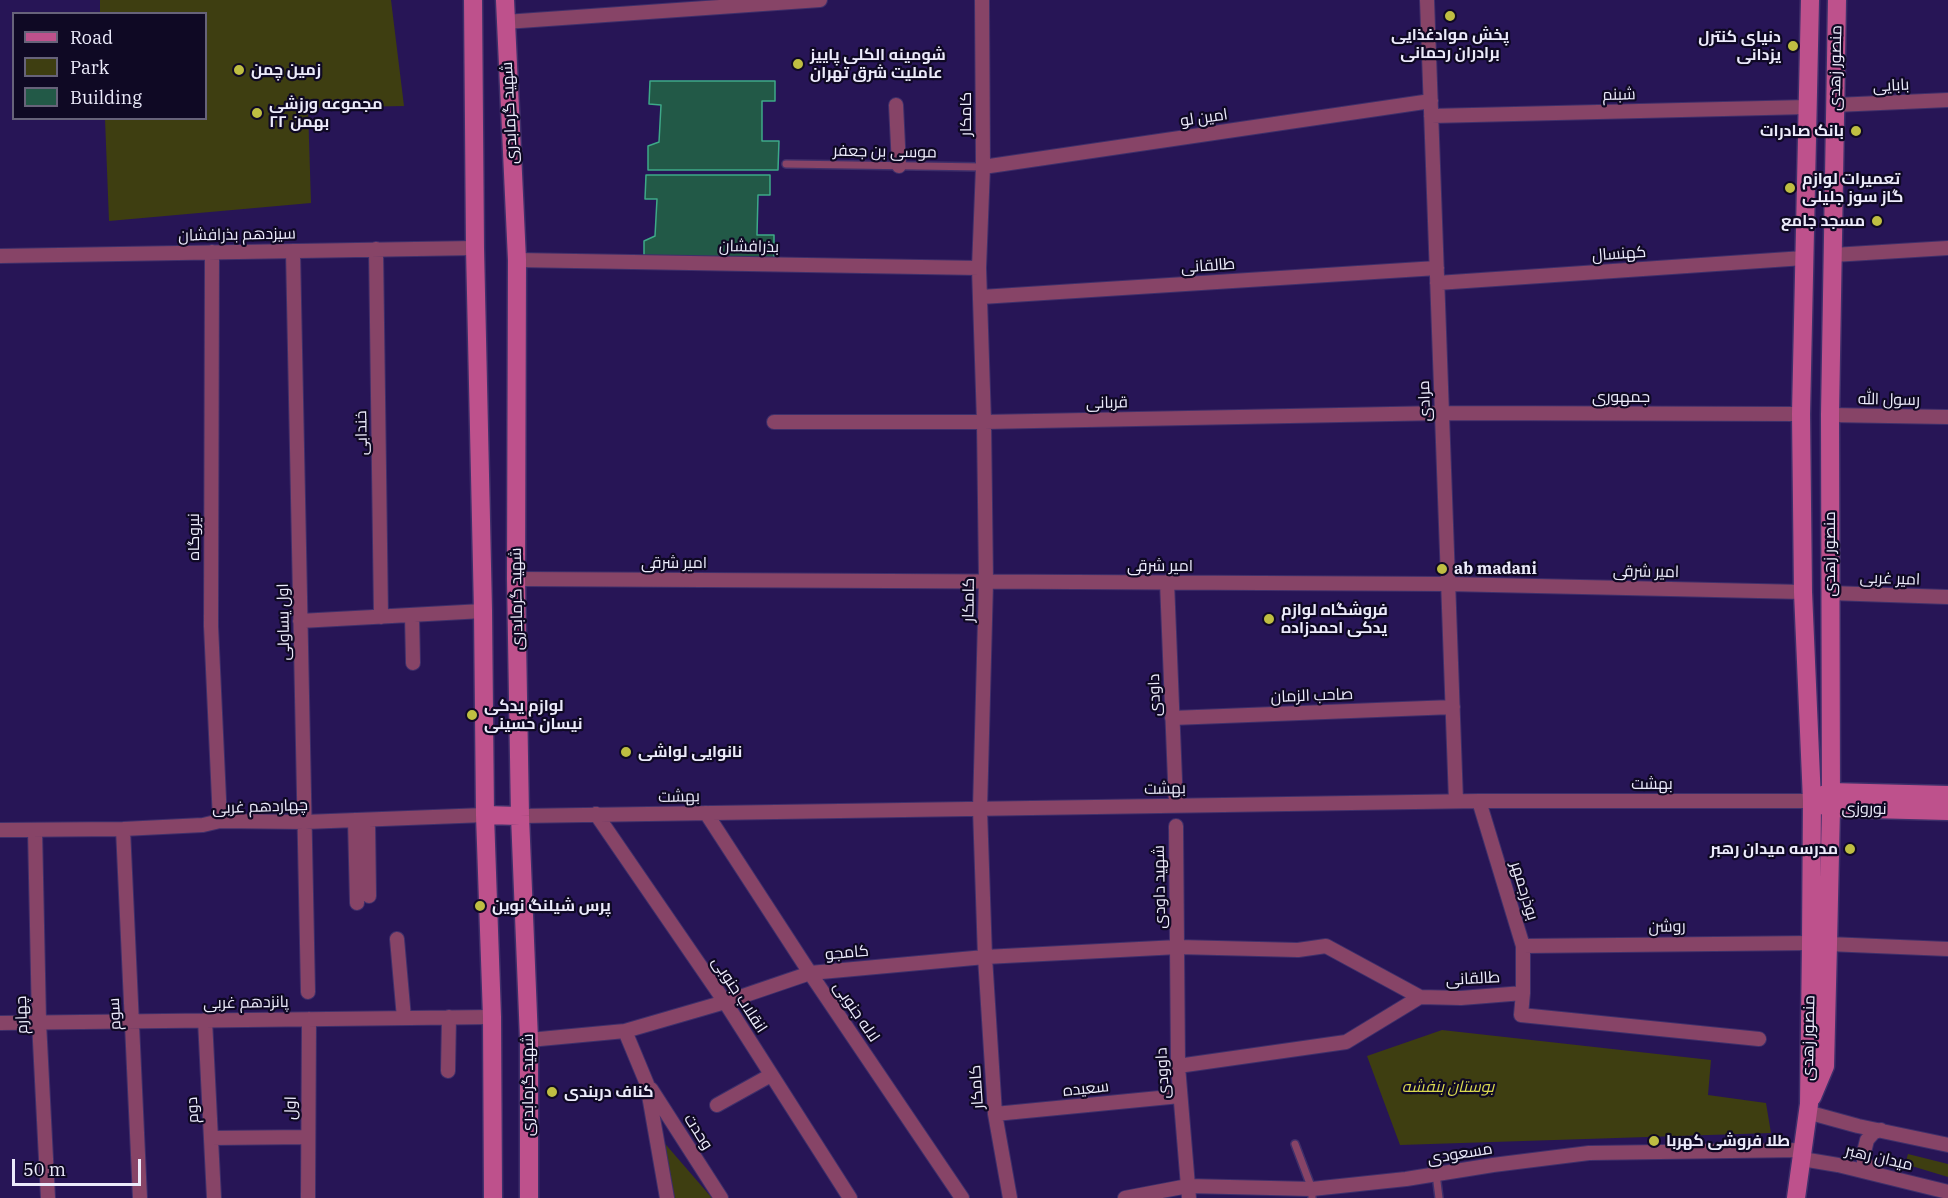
<!DOCTYPE html>
<html>
<head>
<meta charset="utf-8">
<style>
	body { margin:0 }
	#map { position:relative; width:1948px; height:1198px; overflow:hidden; background:#271556; font-family:"IBM Plex Serif",serif }
	canvas { display:block }
	.legend { position:absolute; left:12px; top:12px; width:195px; height:108px; box-sizing:border-box; background:#0f0924; border:2px solid #67637a; margin:0; padding:8px 10px; list-style:none; font-size:18px; color:#ecebfb }
	.legend li { display:flex; align-items:center; gap:12px; height:30px }
	.legend b { width:30px; border:2px solid #67637a }
	.scale { position:absolute; left:12px; top:1159px; width:129px; height:27px; box-sizing:border-box; border:3px solid #ecebfb; border-top:0; padding-left:8px; font-size:18px; line-height:21px; white-space:nowrap; color:#ecebfb; -webkit-text-stroke:4px #0f0924; paint-order:stroke }
</style>
</head>
<body>
<div id="map">
<canvas width="1948" height="1198"></canvas>
<ul class="legend">
<li><b style="height:8px;background:#be518c"></b>Road</li>
<li><b style="height:16px;background:#3e3e11"></b>Park</li>
<li><b style="height:16px;background:#225947"></b>Building</li>
</ul>
<div class="scale">50 m</div>
</div>
<script>
const g = document.querySelector('canvas').getContext('2d');
g.lineJoin = 'round';
function fillPath(path, color) {
  g.fillStyle = color;
  g.fill(path, 'evenodd');
}
function shape(rows) {
  const path = new Path2D();
  for (const r of rows) {
    path.moveTo(r[0], r[1]);
    for (let i = 2; i < r.length; i += 2) path.lineTo(r[i], r[i + 1]);
  }
  return path;
}
function strokePath(path, color, width, dash) {
  g.strokeStyle = color;
  g.lineWidth = width;
  g.lineCap = dash ? 'butt' : 'round';
  g.setLineDash(dash || []);
  g.stroke(path);
}
function write(font, color, halo, rows, align = 'center') {
  g.font = font + ' "IBM Plex Serif",Cairo,serif';
  g.lineWidth = 4.5;
  g.setLineDash([]);
  g.textBaseline = 'middle';
  g.strokeStyle = halo;
  g.fillStyle = color;
  for (const [text, x, y, turn = 0] of rows) {
    g.save();
    g.translate(x, y);
    g.rotate((+turn || 0) * Math.PI / 180);
    g.textAlign = isNaN(turn) ? turn : align;
    if (halo) g.strokeText(text, 0, 0);
    g.fillText(text, 0, 0);
    g.restore();
  }
}
const green = shape([
	[100,0,391,0,404,106,308,108,311,203,109,221,105,119,206,118,206,14,100,13],
	[1442,1030,1711,1060,1708,1095,1766,1103,1771,1133,1400,1145,1367,1056],
	[661,1139,712,1198,673,1198],
	[1908,1154,1948,1164,1948,1177,1905,1164]
]);
const building = shape([
	[650,81,775,81,775,101,762,101,762,141,779,141,778,170,648,170,648,146,659,142,661,105,649,104,650,81],
	[646,175,770,175,770,195,758,195,757,235,774,235,774,264,644,264,644,241,655,236,657,199,645,199,646,175]
]);
const lane = shape([
	[786,164,983,167],
	[1295,1144,1312,1189,1312,1198],
	[1436,1174,1439,1198]
]);
const street = shape([
	[982,0,983,167,979,268,984,422,986,582,980,809,985,957,995,1114,1010,1198],
	[1427,0,1456,801],
	[505,22,820,0],
	[896,105,899,166],
	[1835,105,1948,100],
	[1431,116,1807,107],
	[983,167,1431,101],
	[376,249,381,617],
	[293,251,308,992],
	[212,252,211,626,220,821],
	[1833,255,1948,248],
	[0,256,475,248],
	[517,260,979,268],
	[1437,283,1804,258],
	[981,297,1437,268],
	[1830,415,1948,417],
	[774,422,984,422,1442,413,1801,414],
	[516,579,1448,584,1803,592],
	[1167,582,1176,805],
	[1830,593,1948,597],
	[412,615,413,663],
	[300,621,483,611],
	[1172,718,1453,707],
	[1479,801,1523,946,1523,993],
	[706,813,810,973,962,1198],
	[596,814,725,1002,850,1198],
	[520,816,1479,801,1812,801],
	[355,820,357,903],
	[368,820,369,896],
	[1176,826,1178,1066,1189,1198],
	[123,829,140,1198],
	[0,830,123,829,203,825,220,821,305,822,485,815],
	[35,830,39,1022,48,1198],
	[397,939,404,1018],
	[1828,944,1948,949],
	[1523,946,1811,943],
	[205,1020,214,1198],
	[0,1023,492,1017],
	[625,1031,647,1084,667,1198],
	[529,1040,625,1031,725,1002,810,973,985,957,1178,947,1298,950,1326,946,1420,997],
	[1178,1066,1346,1042,1420,997,1461,998,1523,993,1521,1015,1759,1039],
	[448,1071,449,1017],
	[651,1089,721,1198],
	[717,1105,771,1075],
	[1807,1112,1858,1126,1948,1145],
	[995,1114,1180,1096],
	[211,1138,308,1137],
	[1802,1159,1838,1165,1948,1192],
	[1876,1174,1864,1162,1864,1152,1867,1140,1874,1132,1881,1130],
	[308,1198,309,1019],
	[1125,1198,1188,1186,1312,1189,1406,1179,1493,1165,1589,1153,1801,1150]
]);
const secondary = shape([
	[473,0,475,248,483,611,485,815,492,1017,493,1198],
	[505,0,517,260,516,579,520,816,529,1040,529,1198],
	[1819,797,1830,792,1948,795],
	[1822,805,1831,808,1948,811],
	[485,815,520,816],
	[1812,1097,1825,1066,1828,944,1831,808,1830,415,1837,0],
	[1796,1198,1809,1104,1811,943,1812,801,1803,592,1801,414,1810,0]
]);
const markers = [
	[1450,16,6,"#bfbe42"],
	[1793,46,6,"#bfbe42"],
	[798,64,6,"#bfbe42"],
	[239,70,6,"#bfbe42"],
	[257,113,6,"#bfbe42"],
	[1856,131,6,"#bfbe42"],
	[1790,188,6,"#bfbe42"],
	[1877,221,6,"#bfbe42"],
	[1442,569,6,"#bfbe42"],
	[1269,619,6,"#bfbe42"],
	[472,715,6,"#bfbe42"],
	[626,752,6,"#bfbe42"],
	[1850,849,6,"#bfbe42"],
	[480,906,6,"#bfbe42"],
	[552,1092,6,"#bfbe42"],
	[1654,1141,6,"#bfbe42"]
];
const poiNames = [
	["پخش موادغذایی",1450,35,"center"],
	["برادران رحمانی",1450,53,"center"],
	["دنیای کنترل",1781,37,"right"],
	["یزدانی",1781,55,"right"],
	["شومینه الکلی پاییز",810,55],
	["عاملیت شرق تهران",810,73],
	["زمین چمن",251,70],
	["مجموعه ورزشی",269,104],
	["۲۲ بهمن",269,122],
	["بانک صادرات",1844,131,"right"],
	["تعمیرات لوازم",1802,179],
	["گاز سوز جلیلی",1802,197],
	["مسجد جامع",1865,221,"right"],
	["ab madani",1454,569],
	["فروشگاه لوازم",1281,610],
	["یدکی احمدزاده",1281,628],
	["لوازم یدکی",484,706],
	["نیسان حسینی",484,724],
	["نانوایی لواشی",638,752],
	["مدرسه میدان رهبر",1838,849,"right"],
	["پرس شیلنگ نوین",492,906],
	["کناف دربندی",564,1092],
	["طلا فروشی کهربا",1666,1141]
];
const streetNames = [
	["منصور زهدی",1836,68,-89],
	["بابایی",1891,86,-3],
	["شبنم",1619,95,-1],
	["شهید گرمابدری",510,113,-93],
	["کامکار",966,114,-90],
	["امین لو",1204,118,-8],
	["موسی بن جعفر",885,152,1],
	["سیزدهم بذرافشان",237,235,-1],
	["بذرافشان",749,247,1],
	["کهنسال",1619,254,-4],
	["طالقانی",1208,266,-4],
	["جمهوری",1621,397],
	["رسول الله",1889,400,1],
	["مرادی",1425,401,-92],
	["قربانی",1107,403,-1],
	["خندابی",362,433,-91],
	["نیروگاه",194,537,-90],
	["منصور زهدی",1830,554,-90],
	["امیر شرقی",674,563],
	["امیر شرقی",1160,566],
	["امیر شرقی",1646,572,1],
	["امیر غربی",1890,579,2],
	["شهید گرمابدری",517,599,-91],
	["کامکار",969,600,-89],
	["اول یساولی",284,622,-91],
	["داودی",1155,695,-92],
	["صاحب الزمان",1312,696,-2],
	["بهشت",1652,784],
	["بهشت",1165,789,-1],
	["بهشت",679,797,-1],
	["چهاردهم غربی",260,807,-2],
	["نوروزی",1864,809,1],
	["شهید داودی",1160,887,-91],
	["بوذرجمهر",1524,891,73],
	["روشن",1667,927,-1],
	["کامجو",847,953,-5],
	["طالقانی",1473,979,-3],
	["انقلاب جنوبی",739,995,57],
	["پانزدهم غربی",246,1003,-1],
	["لاله جنوبی",856,1012,56],
	["سوم",115,1014,-93],
	["چهارم",22,1015,-92],
	["منصور زهدی",1809,1038,-89],
	["داوودی",1163,1073,-93],
	["شهید گرمابدری",528,1085,-90],
	["کامکار",977,1087,-94],
	["سعیده",1086,1089,-6],
	["اول",291,1108,-89],
	["دوم",193,1110,-93],
	["وحدت",698,1132,57],
	["مسعودی",1460,1154,-9],
	["میدان رهبر",1879,1158,13]
];
const parkNames = [
	["بوستان بنفشه",1448,1087]
];
fillPath(green, '#3e3e11');
fillPath(building, '#225947');
strokePath(building, '#3ea988', 1.5);
strokePath(lane, '#3f2f6a', 10);
strokePath(street, '#3f2f6a', 16);
strokePath(secondary, '#3f2f6a', 21);
strokePath(lane, '#874467', 7);
strokePath(street, '#874467', 14);
strokePath(secondary, '#be518c', 18);
for (const [x, y, r, color] of markers) {
  const dot = new Path2D();
  dot.arc(x, y, r, 0, 2 * Math.PI);
  g.fillStyle = color;
  g.fill(dot);
  strokePath(dot, '#0f0924', 2);
}
write('bold 16px', '#ecebfb', '#0f0924', poiNames, 'left');
write('16px', '#ecebfb', '#0f0924', streetNames);
write('italic 16px', '#dbdb50', '#0f0924', parkNames);
</script>
</body>
</html>
